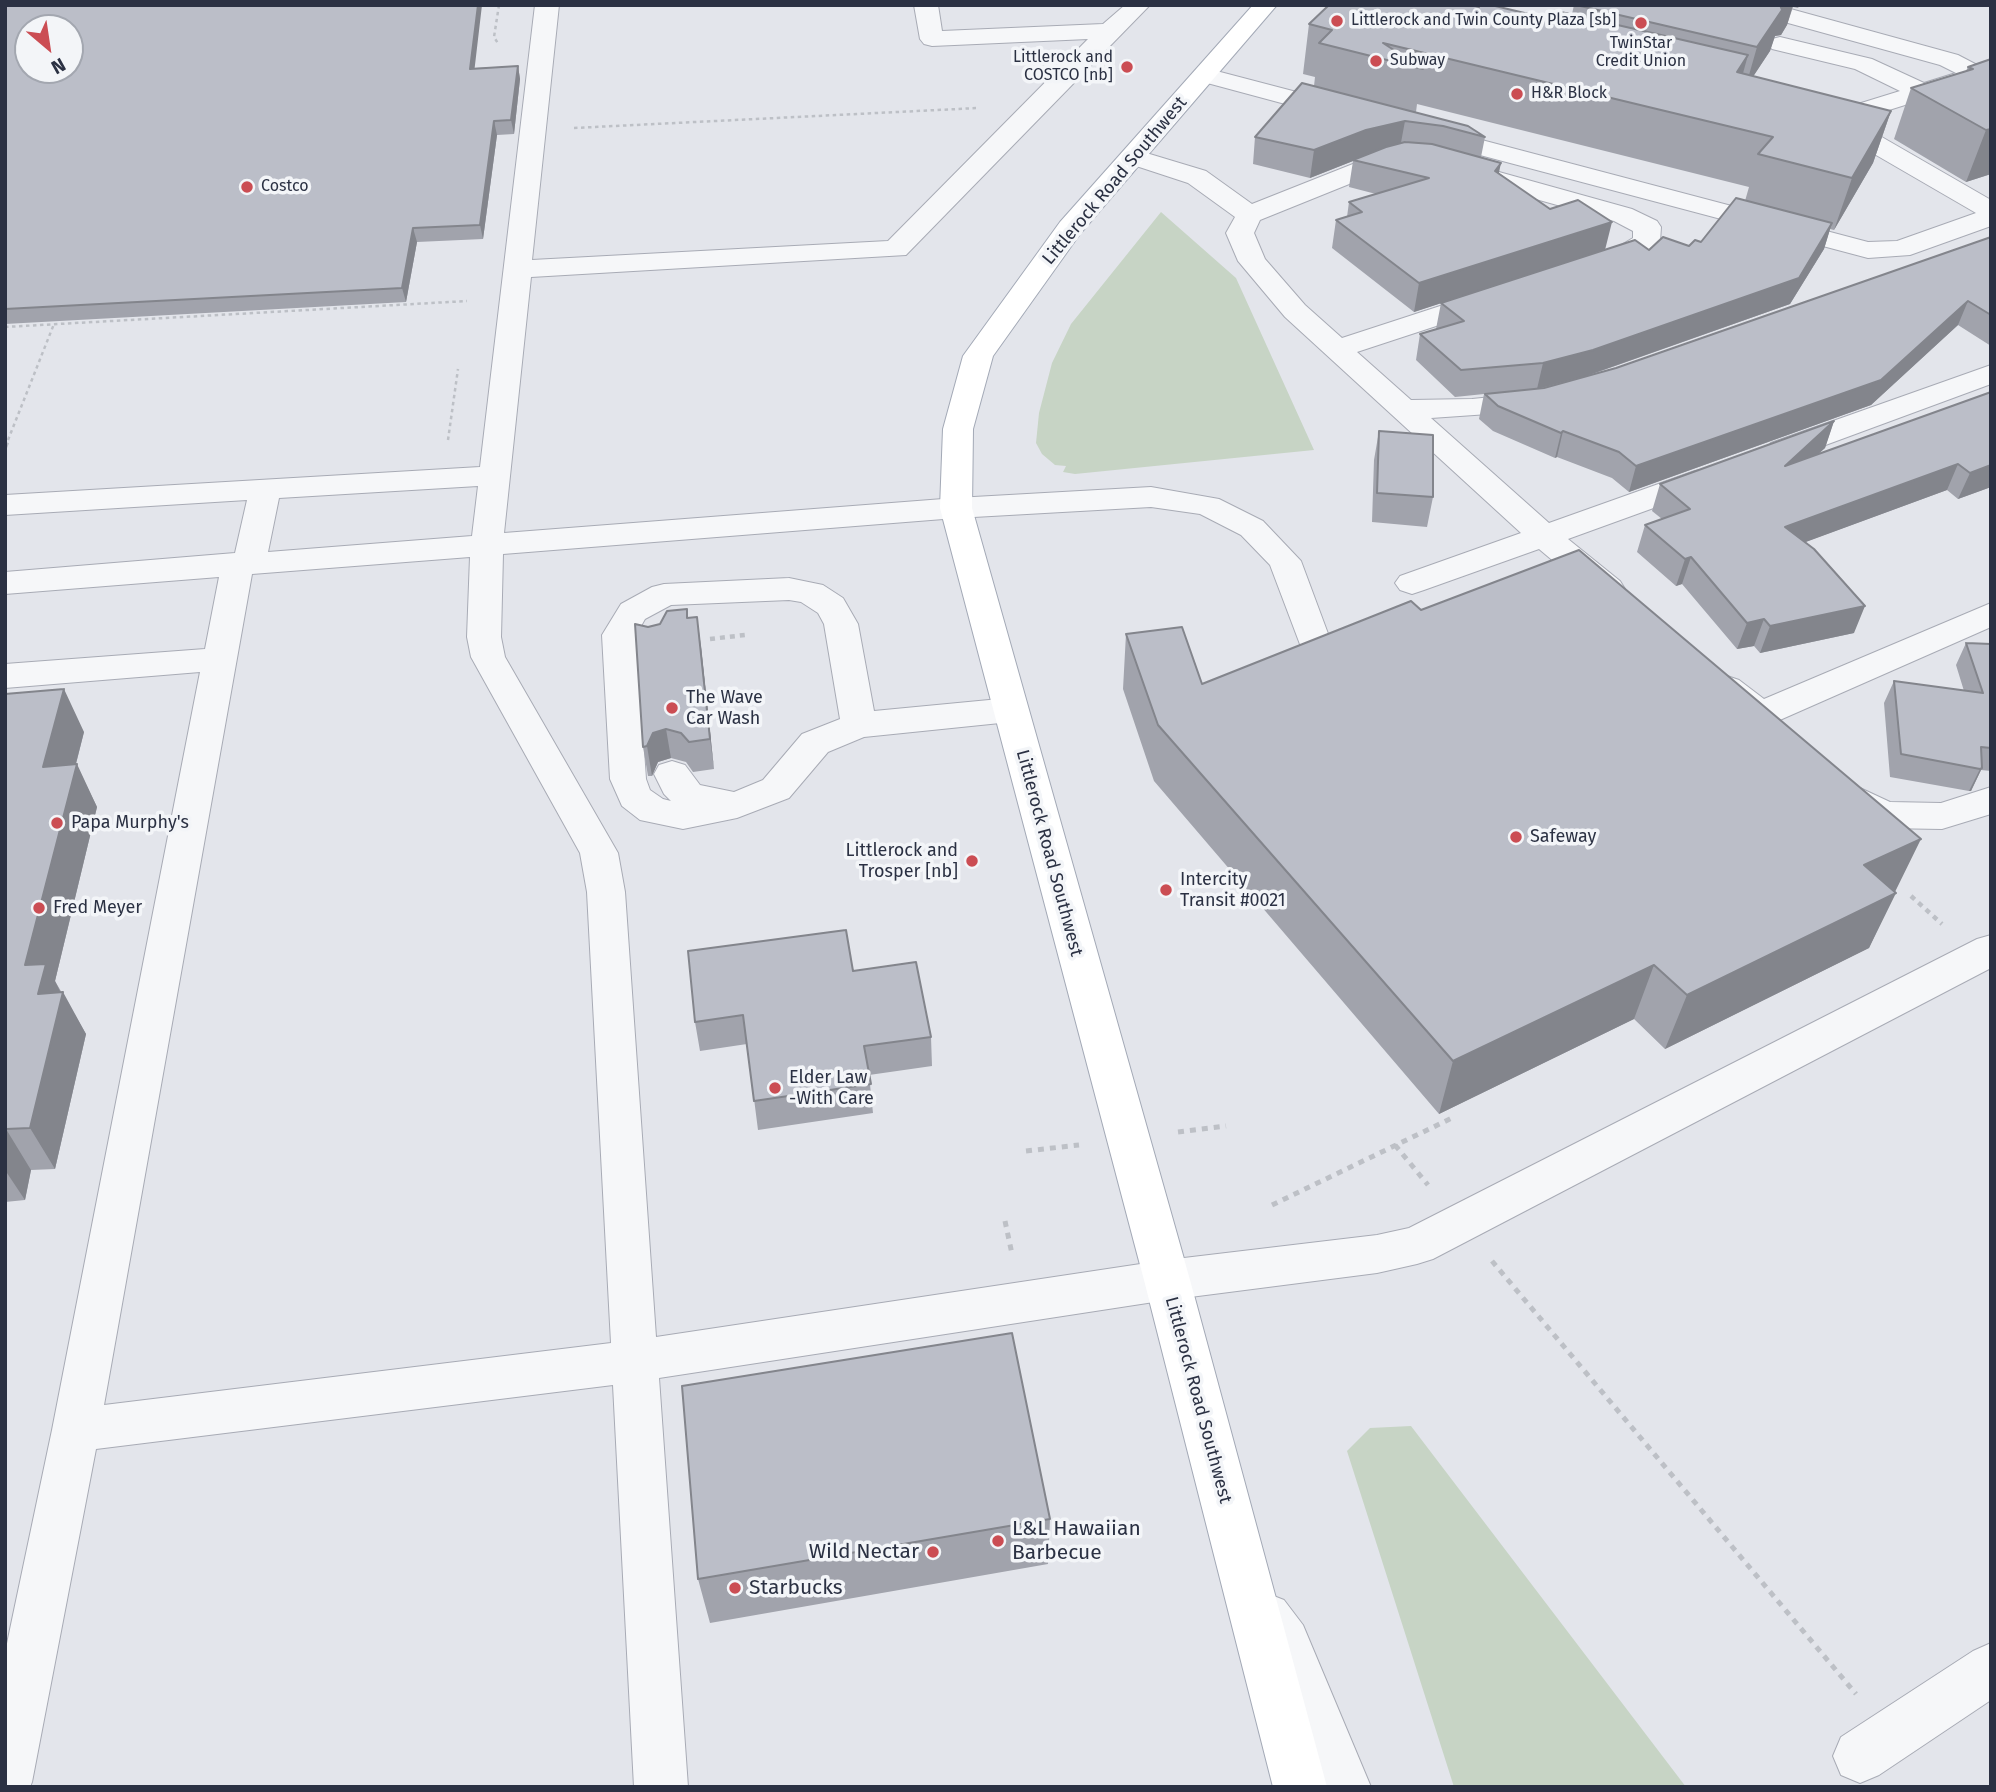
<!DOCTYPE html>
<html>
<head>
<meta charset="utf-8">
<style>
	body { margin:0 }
	#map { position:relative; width:1996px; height:1792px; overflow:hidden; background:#e3e5eb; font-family:"Fira Sans",sans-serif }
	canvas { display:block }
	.frame { position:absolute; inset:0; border:7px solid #2b3143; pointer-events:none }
	.north { position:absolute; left:14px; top:14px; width:70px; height:70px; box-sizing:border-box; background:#f3f5f8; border:2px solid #a3a7b0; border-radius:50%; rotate:151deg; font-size:19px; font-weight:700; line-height:28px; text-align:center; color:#2b3143 }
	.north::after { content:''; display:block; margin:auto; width:24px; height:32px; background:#cb4d53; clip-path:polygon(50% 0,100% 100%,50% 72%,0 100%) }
</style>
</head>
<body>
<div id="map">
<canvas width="1996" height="1792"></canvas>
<div class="frame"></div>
<div class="north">N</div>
</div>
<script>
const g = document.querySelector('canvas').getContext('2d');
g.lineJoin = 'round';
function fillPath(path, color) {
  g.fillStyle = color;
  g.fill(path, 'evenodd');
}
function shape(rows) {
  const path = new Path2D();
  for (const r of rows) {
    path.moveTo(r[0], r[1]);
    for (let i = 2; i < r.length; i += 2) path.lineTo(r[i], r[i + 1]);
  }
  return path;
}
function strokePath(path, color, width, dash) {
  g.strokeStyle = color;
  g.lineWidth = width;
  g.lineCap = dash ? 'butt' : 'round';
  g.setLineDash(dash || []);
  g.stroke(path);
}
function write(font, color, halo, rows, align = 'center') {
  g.font = font + ' "Fira Sans",sans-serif';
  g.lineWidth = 7;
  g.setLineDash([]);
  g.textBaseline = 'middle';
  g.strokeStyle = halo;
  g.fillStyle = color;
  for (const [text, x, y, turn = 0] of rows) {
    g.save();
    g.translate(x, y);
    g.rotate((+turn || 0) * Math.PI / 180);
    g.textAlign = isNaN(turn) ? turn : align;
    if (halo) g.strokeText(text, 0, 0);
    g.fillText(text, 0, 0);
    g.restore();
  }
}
const green = shape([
	[1161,212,1236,278,1314,450,1075,474,1063,472,1066,466,1055,465,1042,454,1036,443,1039,413,1052,363,1071,324],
	[1411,1426,1686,1787,1454,1787,1347,1451,1370,1428]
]);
const pathFar2 = shape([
	[499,5,494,37,499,45],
	[574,128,978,108],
	[5,327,467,301],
	[8,440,54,324],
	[448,440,458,369]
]);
const pathFar1 = shape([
	[5,447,9,438],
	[710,639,745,635],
	[1911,896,1942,924]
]);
const path = shape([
	[1178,1132,1226,1126],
	[1395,1145,1428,1185],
	[1026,1151,1079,1145],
	[1272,1205,1452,1118],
	[1005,1221,1012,1254],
	[1492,1261,1856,1694]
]);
const minor = shape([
	[535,5,559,5,532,260,888,241,1088,39,932,46,924,44,920,39,914,5,938,5,942,31,1103,24,1125,5,1150,5,906,255,531,277,504,533,956,498,1151,487,1219,499,1263,521,1301,561,1330,639,1325,647,1313,650,1301,647,1270,565,1241,535,1200,514,1151,507,956,518,503,554,501,637,505,657,618,853,625,892,656,1337,1167,1260,1377,1235,1409,1228,1977,939,1991,935,1991,968,1433,1259,1417,1264,1377,1273,1167,1300,659,1378,688,1787,634,1787,613,1385,96,1449,32,1782,30,1787,5,1787,5,1653,52,1430,200,672,5,688,5,664,205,649,219,577,5,594,5,572,235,553,247,500,5,515,5,495,480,467,535,5],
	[478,486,472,536,268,552,279,498,478,486],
	[470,557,467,637,471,657,580,853,587,892,611,1343,104,1405,252,574,470,557],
	[1738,5,1776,5,1958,55,1979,66,1991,63,1991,78,1854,121,1991,200,1991,226,1910,255,1868,258,1431,142,1427,137,1431,132,1440,129,1868,242,1897,241,1976,213,1826,126,1813,122,1809,117,1813,112,1822,109,1832,112,1900,91,1855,69,1772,49,1768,44,1772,39,1780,37,1872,59,1924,83,1956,73,1940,65,1741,10,1738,5],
	[1205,68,1350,106,1354,111,1350,116,1341,119,1196,80,1193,75,1196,70,1205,68],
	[1133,149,1206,171,1252,204,1363,160,1401,152,1410,155,1414,160,1410,165,1379,172,1260,220,1254,233,1265,259,1305,305,1342,338,1477,294,1487,292,1497,294,1501,300,1497,306,1357,352,1411,400,1472,399,1532,393,1543,396,1547,402,1543,408,1532,411,1431,418,1549,523,1695,471,1706,469,1717,471,1722,478,1717,485,1568,539,1620,581,1625,589,1620,597,1608,600,1596,597,1539,549,1424,590,1412,594,1400,590,1395,583,1400,576,1521,533,1285,317,1238,261,1226,233,1235,217,1188,183,1124,162,1120,157,1124,152,1133,149],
	[1463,162,1632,209,1657,221,1661,227,1660,242,1656,248,1633,262,1594,273,1584,271,1580,265,1584,259,1613,250,1633,238,1633,231,1614,221,1454,176,1450,170,1454,164,1463,162],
	[1991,365,1991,384,1793,457,1782,459,1771,457,1767,450,1771,443,1991,365],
	[789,578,823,585,843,598,858,624,874,711,1010,698,1022,701,1028,710,1022,719,1010,722,864,737,828,752,789,798,737,818,683,829,640,820,622,806,610,779,602,635,621,604,652,587,664,584,789,578],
	[789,600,801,602,818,613,824,624,840,719,802,734,763,780,734,792,700,785,685,765,672,761,659,765,654,774,664,794,671,801,663,799,650,790,646,779,636,635,645,619,671,605,789,600],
	[1991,603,1991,627,1773,723,1760,726,1747,723,1715,696,1710,688,1715,680,1727,676,1739,680,1764,699,1991,603],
	[1845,781,1890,802,1941,803,1991,787,1991,814,1942,829,1884,828,1871,824,1832,803,1827,794,1832,785,1845,781],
	[1266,1593,1284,1600,1303,1625,1371,1787,1317,1787,1266,1660,1248,1636,1241,1618,1248,1600,1266,1593],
	[1991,1643,1991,1700,1879,1775,1860,1783,1841,1775,1833,1756,1841,1737,1973,1651,1991,1643]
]);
const major = shape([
	[1253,5,1277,5,1080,234,993,356,973,429,972,508,1190,1280,1327,1787,1273,1787,1144,1280,940,508,943,429,963,356,1060,222,1253,5]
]);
const wall = shape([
	[5,5,475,68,518,66,520,79,514,134,497,135,483,239,417,242,406,302,5,324],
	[1574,5,1800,5,1798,8,1793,7,1787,25,1781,35,1775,36,1770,51,1753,76,1891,111,1873,163,1834,230,1830,229,1824,249,1790,304,1587,376,1616,368,1991,237,1991,346,1958,325,1871,405,1629,492,1612,478,1557,457,1555,458,1493,431,1479,419,1484,394,1455,397,1416,360,1420,334,1436,329,1441,303,1414,312,1332,248,1336,220,1347,217,1349,202,1376,194,1349,187,1353,161,1310,178,1253,164,1255,137,1314,86,1315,77,1303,74,1309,24,1554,20,1572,14],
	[1417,104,1749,187,1745,201,1701,242,1689,246,1649,250,1605,250,1499,173,1481,157,1485,137,1416,112],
	[1991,59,1991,174,1966,182,1894,139,1911,88,1966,71,1968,67],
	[1991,392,1991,487,1958,499,1947,490,1805,542,1854,633,1760,653,1754,646,1737,649,1682,584,1676,586,1637,552,1645,525,1662,519,1652,511,1660,484,1834,421,1825,448,1818,454],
	[1379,431,1433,497,1427,527,1372,522,1374,460],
	[1421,610,1895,892,1869,948,1665,1049,1634,1019,1439,1114,1154,781,1123,689,1126,634,1202,684],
	[688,618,701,647,714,769,693,772,686,762,671,758,658,762,652,776,648,776,643,747,648,627],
	[1966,643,1991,644,1991,771,1981,770,1971,791,1969,791,1890,777,1884,703,1894,681,1964,691,1956,665],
	[5,694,84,732,76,764,97,807,55,981,86,1034,55,1169,31,1170,25,1200,5,1202],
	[853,971,931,1037,932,1066,869,1075,873,1113,758,1130,747,1044,700,1051,695,1022],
	[1050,1519,1048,1564,710,1623,698,1579]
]);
const shadedWall = shape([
	[478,5,482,5,473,82,470,69],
	[1777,5,1793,5,1787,25,1781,35,1775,36,1770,51,1745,89,1757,47],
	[1748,55,1734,106,1737,72],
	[518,66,520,79,514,134,511,120],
	[1891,111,1873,163,1834,230,1852,178],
	[494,121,497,135,483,239,480,225],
	[1405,121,1400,148,1353,160,1353,161,1310,178,1314,150,1366,130],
	[1991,129,1991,174,1966,182,1986,130],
	[1501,163,1495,191,1495,171],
	[1612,222,1605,250,1414,312,1419,283],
	[1832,223,1824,249,1790,304,1586,376,1537,389,1543,363],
	[413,228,417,242,406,302,402,288],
	[1968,301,1958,325,1871,405,1629,492,1636,466],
	[1834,421,1825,448,1776,492,1785,466],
	[1563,431,1557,457,1555,458,1561,433],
	[1958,464,1947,490,1776,553,1785,527],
	[1991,465,1991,487,1958,499,1970,473],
	[1691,557,1682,584,1676,586,1685,559],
	[1865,606,1854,633,1760,653,1770,626],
	[697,617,701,647,714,769,710,739],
	[1764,619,1754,646,1737,649,1747,623],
	[64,689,84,732,64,810,43,767],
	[666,729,671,758,658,762,652,776,647,746,653,733],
	[77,764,97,807,55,981,62,995,63,992,86,1034,55,1169,30,1128,38,994,25,965],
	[1982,768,1971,791,1969,791,1980,769],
	[1921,839,1894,894,1864,865],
	[1896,893,1869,948,1665,1049,1687,995],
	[1654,965,1634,1019,1439,1114,1453,1061],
	[6,1129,31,1170,25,1200,5,1170]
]);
const building = shape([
	[5,5,478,5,470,69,518,66,511,120,494,121,480,225,413,228,402,288,5,309,5,5],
	[28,28,70,28,70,70,28,70,28,28],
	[1329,5,1472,5,1479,7,1480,5,1491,5,1554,20,1561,12,1748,55,1737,72,1891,111,1852,178,1758,154,1773,137,1383,43,1423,69,1319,43,1332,30,1309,24,1329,5],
	[1576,5,1780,5,1782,10,1757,47,1576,5],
	[1991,59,1991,129,1986,130,1911,88,1973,69,1968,67,1991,59],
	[1302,83,1468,126,1485,137,1443,126,1405,121,1366,130,1314,150,1255,137,1302,83],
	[1405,142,1432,144,1501,163,1495,171,1550,209,1578,200,1612,222,1419,283,1336,220,1362,212,1349,202,1429,178,1353,160,1386,147,1405,142],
	[1736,198,1832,223,1799,278,1593,350,1543,363,1461,370,1420,334,1464,321,1441,303,1635,240,1649,250,1663,237,1689,246,1695,240,1701,242,1736,198],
	[1991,237,1991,315,1968,301,1881,380,1636,466,1619,452,1563,431,1561,433,1498,406,1485,394,1544,388,1616,368,1991,237],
	[1991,392,1991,465,1970,473,1958,464,1785,527,1814,549,1865,606,1770,626,1764,619,1747,623,1691,557,1685,559,1645,525,1690,509,1660,484,1834,421,1785,466,1991,392],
	[1379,431,1433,435,1433,497,1377,493,1379,431],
	[1579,550,1921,839,1864,865,1896,893,1687,995,1654,965,1453,1061,1158,725,1126,634,1182,627,1202,684,1411,601,1421,610,1579,550],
	[687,609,687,618,697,617,710,739,689,742,681,733,666,729,653,733,647,746,643,747,635,624,648,627,660,624,667,611,687,609],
	[1966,643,1991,644,1991,748,1981,747,1982,768,1980,769,1901,754,1894,681,1983,693,1966,643],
	[64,689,43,767,77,764,25,965,46,964,38,994,63,992,30,1128,6,1129,5,1131,5,694,64,689],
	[846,930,853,971,916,962,931,1037,864,1046,871,1084,754,1101,743,1015,695,1022,688,951,846,930],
	[1012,1333,1050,1519,698,1579,682,1386,1012,1333]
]);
const markers = [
	[1337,21,7,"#cb4d53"],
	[1641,23,7,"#cb4d53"],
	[1376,61,7,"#cb4d53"],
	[1127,67,7,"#cb4d53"],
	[1517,94,7,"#cb4d53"],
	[247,187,7,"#cb4d53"],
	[672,708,7,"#cb4d53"],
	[57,823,7,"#cb4d53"],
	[1516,837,7,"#cb4d53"],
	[972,861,7,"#cb4d53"],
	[1166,890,7,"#cb4d53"],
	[39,908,7,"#cb4d53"],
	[775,1088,7,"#cb4d53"],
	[998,1541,7,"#cb4d53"],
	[933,1552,7,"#cb4d53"],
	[735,1588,7,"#cb4d53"]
];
const farPoinames = [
	["Littlerock and Twin County Plaza [sb]",1351,21],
	["TwinStar",1641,44,"center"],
	["Credit Union",1641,62,"center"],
	["Littlerock and",1113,58,"right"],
	["COSTCO [nb]",1113,76,"right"],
	["Subway",1390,61],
	["H&R Block",1531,94],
	["Costco",261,187]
];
const streetNames = [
	["Littlerock Road Southwest",1115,181,-50],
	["Littlerock Road Southwest",1049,853,75],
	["Littlerock Road Southwest",1198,1400,75]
];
const poiNames = [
	["The Wave",686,698],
	["Car Wash",686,719],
	["Papa Murphy's",71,823],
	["Safeway",1530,837],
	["Littlerock and",958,851,"right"],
	["Trosper [nb]",958,872,"right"],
	["Intercity",1180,880],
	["Transit #0021",1180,901],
	["Fred Meyer",53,908],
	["Elder Law",789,1078],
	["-With Care",789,1099]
];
const nearPoinames = [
	["L&L Hawaiian",1012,1529],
	["Barbecue",1012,1553],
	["Wild Nectar",919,1552,"right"],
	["Starbucks",749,1588]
];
fillPath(green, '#c7d4c5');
strokePath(minor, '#a8abb5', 2);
strokePath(major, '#a3a9b6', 2);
strokePath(pathFar2, '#bdc0c6', 2.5, [3.5, 3.5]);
strokePath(pathFar1, '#bdc0c6', 4.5, [5, 5]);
strokePath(path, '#bdc0c6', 5, [6, 6]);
fillPath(minor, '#f6f7f9');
fillPath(major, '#fff');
fillPath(wall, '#a1a3ac');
fillPath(shadedWall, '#83858c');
fillPath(building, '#bbbec8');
strokePath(building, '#83858c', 2);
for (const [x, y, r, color] of markers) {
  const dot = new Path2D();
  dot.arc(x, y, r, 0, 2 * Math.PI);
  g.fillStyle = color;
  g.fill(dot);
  strokePath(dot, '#f3f5f8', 2.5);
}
write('16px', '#2b3143', '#f3f5f8', farPoinames, 'left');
write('18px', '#2b3143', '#f3f5f8', streetNames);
write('18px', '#2b3143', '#f3f5f8', poiNames, 'left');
write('21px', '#2b3143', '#f3f5f8', nearPoinames, 'left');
</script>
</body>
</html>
